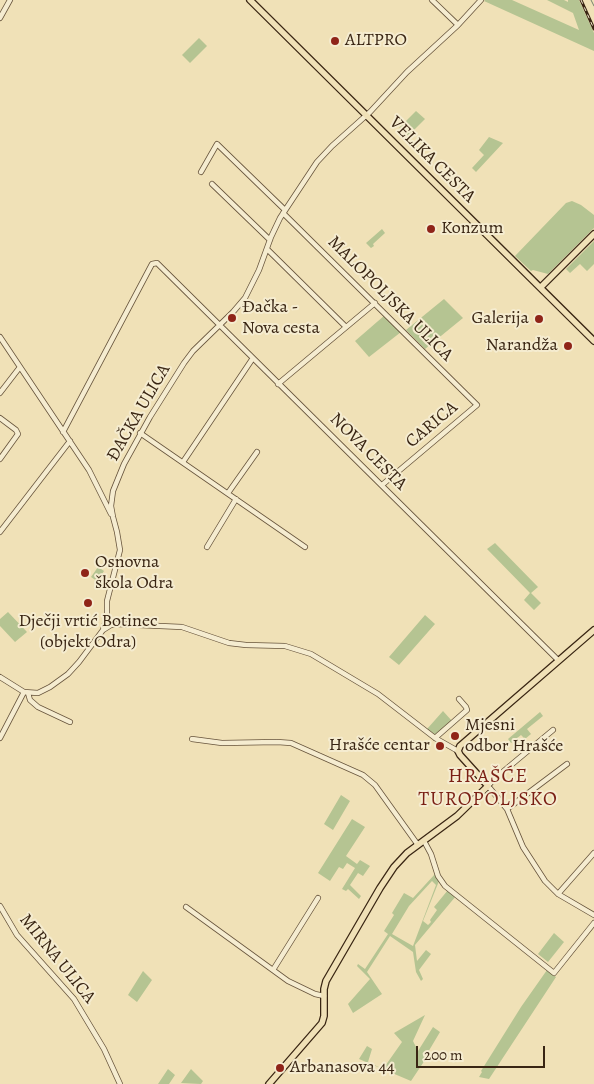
<!DOCTYPE html>
<html>
<head>
<meta charset="utf-8">
<style>
	body { margin:0 }
	#map { position:relative; width:594px; height:1084px; overflow:hidden; background:#f0e1b7; font-family:Alegreya,serif }
	canvas { display:block }
	.scale { position:absolute; left:416px; top:1046px; width:129px; height:22px; box-sizing:border-box; border:2px solid #392513; border-top:0; padding-left:6px; font-size:15px; line-height:18px; white-space:nowrap; color:#392513; -webkit-text-stroke:4px #f5ecd0; paint-order:stroke }
</style>
</head>
<body>
<div id="map">
<canvas width="594" height="1084"></canvas>
<div class="scale">200 m</div>
</div>
<script>
const g = document.querySelector('canvas').getContext('2d');
g.lineJoin = 'round';
function fillPath(path, color) {
  g.fillStyle = color;
  g.fill(path, 'evenodd');
}
function shape(rows) {
  const path = new Path2D();
  for (const r of rows) {
    path.moveTo(r[0], r[1]);
    for (let i = 2; i < r.length; i += 2) path.lineTo(r[i], r[i + 1]);
  }
  return path;
}
function strokePath(path, color, width, dash) {
  g.strokeStyle = color;
  g.lineWidth = width;
  g.lineCap = dash ? 'butt' : 'round';
  g.setLineDash(dash || []);
  g.stroke(path);
}
function write(font, color, halo, rows, align = 'center') {
  g.font = font + ' Alegreya,serif';
  g.lineWidth = 4;
  g.setLineDash([]);
  g.textBaseline = 'middle';
  g.strokeStyle = halo;
  g.fillStyle = color;
  for (const [text, x, y, turn = 0] of rows) {
    g.save();
    g.translate(x, y);
    g.rotate((+turn || 0) * Math.PI / 180);
    g.textAlign = isNaN(turn) ? turn : align;
    if (halo) g.strokeText(text, 0, 0);
    g.fillText(text, 0, 0);
    g.restore();
  }
}
const green = shape([
	[485,0,512,0,579,30,573,13,547,0,564,0,568,2,568,0,579,0,594,33,594,51,484,1],
	[199,38,207,46,190,63,182,55],
	[416,111,425,119,408,136,399,128],
	[489,137,503,143,476,172,472,168,484,155,479,150],
	[572,201,581,205,594,215,594,228,548,274,533,270,531,271,515,256,566,203],
	[382,229,385,233,373,244,374,246,371,248,366,243],
	[594,241,594,264,587,271,580,264,570,273,566,269],
	[444,299,463,318,425,349,406,330],
	[385,315,401,332,369,357,355,341],
	[495,543,538,587,531,593,541,603,534,610,524,600,530,593,487,549],
	[98,567,104,571,97,581,91,577],
	[8,612,27,632,15,642,0,626,0,619],
	[425,615,435,624,399,665,389,657],
	[443,711,452,721,438,734,434,734,427,729],
	[540,712,543,716,527,729,531,734,525,739,521,735,511,743,508,739],
	[341,795,350,801,333,830,324,824],
	[352,819,365,827,346,856,357,864,360,860,370,866,363,876,358,873,350,885,361,896,359,899,348,889,346,891,342,889,355,868,347,863,343,869,339,867,330,881,318,873],
	[435,874,439,881,423,921,428,925,431,922,430,920,437,910,434,907,448,890,456,896,415,945,417,961,426,950,431,954,419,970,423,979,421,981,416,972,413,952,390,936,367,972,382,994,353,1013,348,1004,370,979,357,966,358,964,365,969,388,934,384,931,394,915,392,913,404,893,413,898],
	[432,881,436,885,413,946,392,934,409,906],
	[554,933,564,942,548,962,538,954],
	[547,970,556,977,489,1079,479,1077,482,1072,481,1071,521,1007],
	[143,971,152,980,137,1002,128,995],
	[425,1015,413,1041,418,1051,433,1027,440,1032,424,1059,425,1060,411,1081,359,1059,367,1046,372,1049,368,1062,383,1069,402,1042,394,1033],
	[168,1069,175,1075,169,1084,158,1084],
	[191,1069,203,1081,201,1084,181,1083]
]);
const stream = shape([
	[591,0,594,6]
]);
const minor = shape([
	[432,0,458,25],
	[0,18,10,0],
	[201,172,217,144,285,210],
	[212,184,270,240],
	[283,213,477,405,382,485],
	[267,249,346,327],
	[0,337,89,470,111,514],
	[278,384,375,303],
	[0,393,20,367],
	[0,418,16,430,18,434,0,459],
	[63,432,152,264,157,263,558,660],
	[140,433,305,547],
	[183,462,253,358],
	[228,493,257,452],
	[0,532,70,441],
	[207,547,236,499],
	[103,630,107,617,107,601,120,550,117,532,113,517,111,506,113,491,124,464,150,417,184,363,193,351,233,312,245,298,259,270,271,237,280,218,317,162,332,146,370,112,407,72,458,25,481,0],
	[0,677,24,692,38,693,50,687,68,674,79,662,103,630,111,625,116,624,182,627,229,643,246,645,285,646,311,654,378,694,435,738,458,751],
	[28,693,30,700,38,707,70,722],
	[553,730,493,780,488,786,507,809,523,847,545,881,558,894,594,915],
	[0,738,24,692],
	[435,738,467,710,466,707,459,699],
	[192,739,222,743,277,742,291,743,363,775,375,785,418,845],
	[507,809,567,764],
	[424,841,431,854,438,876,445,886,554,973,594,923],
	[558,894,594,853],
	[0,906,17,935,74,999,104,1049,120,1084],
	[186,907,288,981,315,994,324,996],
	[273,970,318,898]
]);
const major = shape([
	[250,0,594,341],
	[541,287,594,234],
	[269,1084,322,1023,324,1016,324,989,326,981,380,888,394,867,407,853,457,816,488,786,460,755,458,751,460,746,594,630]
]);
const rail = shape([
	[581,0,594,29]
]);
const markers = [
	[335,41,5,"#8f2418"],
	[431,229,5,"#8f2418"],
	[232,318,5,"#8f2418"],
	[539,319,5,"#8f2418"],
	[568,346,5,"#8f2418"],
	[85,573,5,"#8f2418"],
	[88,603,5,"#8f2418"],
	[455,736,5,"#8f2418"],
	[440,746,5,"#8f2418"],
	[280,1068,5,"#8f2418"]
];
const poiNames = [
	["ALTPRO",345,41],
	["Konzum",441,229],
	["Đačka -",242,308],
	["Nova cesta",242,329],
	["Galerija",529,319,"right"],
	["Narandža",558,346,"right"],
	["Osnovna",95,563],
	["škola Odra",95,584],
	["Dječji vrtić Botinec",88,622,"center"],
	["(objekt Odra)",88,643,"center"],
	["Mjesni",465,726],
	["odbor Hrašće",465,747],
	["Hrašće centar",430,746,"right"],
	["Arbanasova 44",290,1068]
];
const streetNames = [
	["VELIKA CESTA",432,160,45],
	["MALOPOLJSKA ULICA",390,299,45],
	["ĐAČKA ULICA",139,413,-60],
	["CARICA",432,425,-40],
	["NOVA CESTA",368,452,45],
	["MIRNA ULICA",57,959,51]
];
const quarterNames = [
	["HRAŠĆE",488,777],
	["TUROPOLJSKO",488,800]
];
fillPath(green, '#b5c492');
strokePath(stream, '#74816e', 1);
strokePath(minor, '#67543c', 6);
strokePath(major, '#392513', 8);
strokePath(minor, '#f5ecd0', 4.5);
strokePath(major, '#f0e1b7', 5.5);
strokePath(rail, '#392513', 3);
strokePath(rail, '#f5ecd0', 1, [4]);
for (const [x, y, r, color] of markers) {
  const dot = new Path2D();
  dot.arc(x, y, r, 0, 2 * Math.PI);
  g.fillStyle = color;
  g.fill(dot);
  strokePath(dot, '#f5ecd0', 2);
}
write('18px', '#392513', '#f5ecd0', poiNames, 'left');
write('18px', '#392513', '#f5ecd0', streetNames);
g.letterSpacing = '1px';
write('20px', '#7a1f14', '#f5ecd0', quarterNames);
g.letterSpacing = '0px';
</script>
</body>
</html>
